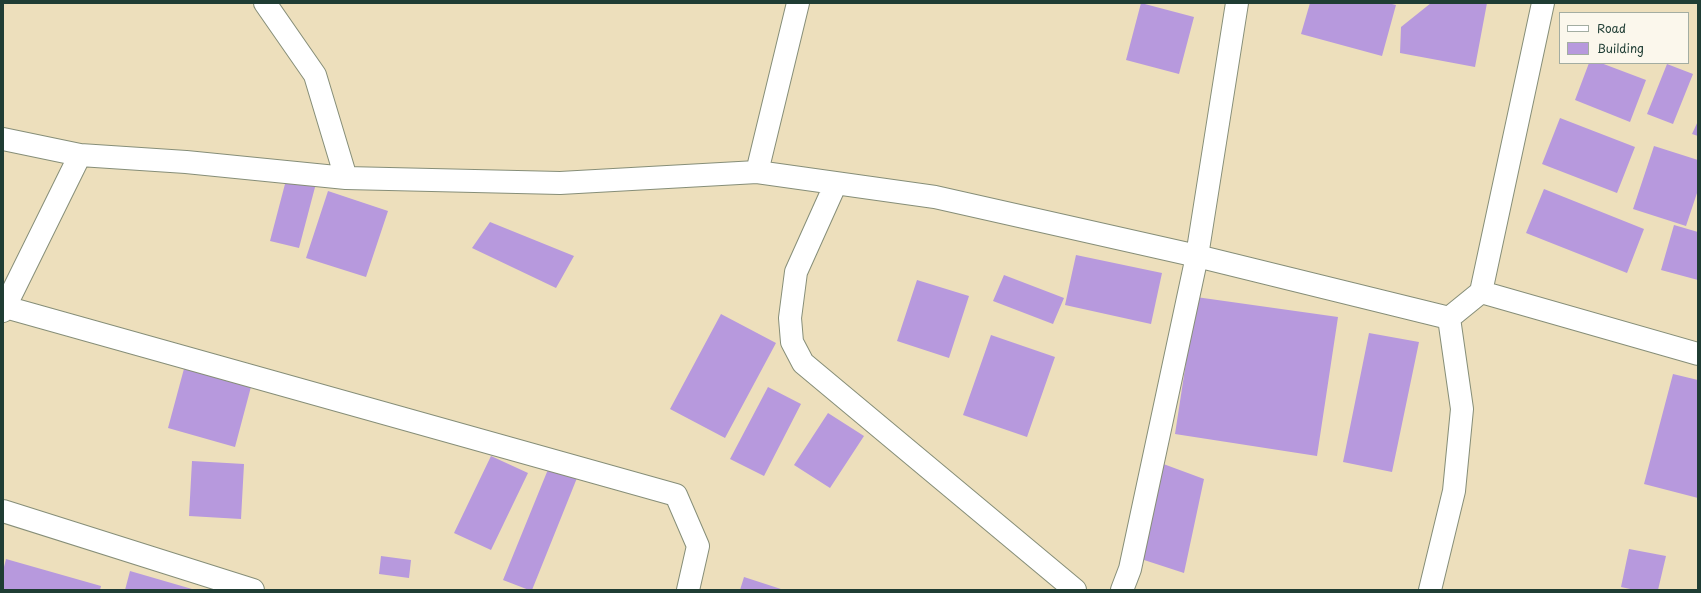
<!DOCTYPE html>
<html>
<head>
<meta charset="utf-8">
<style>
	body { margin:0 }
	#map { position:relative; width:1701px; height:593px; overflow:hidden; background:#eddfbc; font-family:"Playpen Sans",sans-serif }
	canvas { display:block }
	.frame { position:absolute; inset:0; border:4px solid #1f3d34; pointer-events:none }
	.legend { position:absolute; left:1559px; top:12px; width:130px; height:52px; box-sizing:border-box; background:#fbf7ec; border:1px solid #a3ada2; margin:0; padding:5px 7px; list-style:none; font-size:12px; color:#1f3d34 }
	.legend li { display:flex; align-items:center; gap:8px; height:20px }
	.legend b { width:20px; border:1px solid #a3ada2 }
</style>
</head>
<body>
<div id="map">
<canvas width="1701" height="593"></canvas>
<div class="frame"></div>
<ul class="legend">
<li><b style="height:5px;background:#fff"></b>Road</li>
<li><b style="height:11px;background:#b799dd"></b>Building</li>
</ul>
</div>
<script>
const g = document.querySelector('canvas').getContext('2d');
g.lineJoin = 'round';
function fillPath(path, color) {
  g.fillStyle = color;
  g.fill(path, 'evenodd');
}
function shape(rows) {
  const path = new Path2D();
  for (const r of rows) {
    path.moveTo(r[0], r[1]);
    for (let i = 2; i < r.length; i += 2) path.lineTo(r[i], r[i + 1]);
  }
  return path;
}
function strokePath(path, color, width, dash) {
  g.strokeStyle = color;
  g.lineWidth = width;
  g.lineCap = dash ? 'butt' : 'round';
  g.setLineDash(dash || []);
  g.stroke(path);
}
const building = shape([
	[1141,3,1194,17,1179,74,1126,60],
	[1310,3,1388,3,1396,5,1382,56,1301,34],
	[1431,3,1487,3,1475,67,1400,53,1401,27],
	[1589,63,1601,63,1646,80,1630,122,1575,100],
	[1667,64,1693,74,1673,124,1647,114],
	[1560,118,1635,147,1617,193,1542,164],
	[1698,121,1698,136,1692,134],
	[1654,146,1698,160,1698,190,1686,226,1633,209],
	[290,165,319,172,299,248,270,241],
	[1544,189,1644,229,1627,273,1526,233],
	[328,191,388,211,366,277,306,258],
	[490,222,574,256,556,288,472,248],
	[1674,225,1698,232,1698,280,1661,270],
	[1076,255,1162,273,1151,324,1065,305],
	[1004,275,1064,298,1053,324,993,301],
	[917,280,969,296,949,358,897,341],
	[1196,297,1338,317,1317,456,1175,434],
	[721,314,776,343,725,438,670,409],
	[1369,333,1419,342,1392,472,1343,462],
	[991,335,1055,357,1027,437,963,415],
	[185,365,252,383,235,447,168,428],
	[1673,374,1698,380,1698,498,1644,484],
	[768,387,801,404,764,476,730,459],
	[828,413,864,436,830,488,794,465],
	[491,456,528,473,491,550,454,533],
	[192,461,244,464,241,519,189,516],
	[1158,462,1204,479,1184,573,1141,559],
	[549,467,577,478,532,590,529,590,503,580],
	[1629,549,1666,556,1658,590,1635,590,1621,587],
	[381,556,411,560,409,578,379,574],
	[6,559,101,586,100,590,3,590,3,571],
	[130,571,192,589,192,590,125,590],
	[744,577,784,590,740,590]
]);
const street = shape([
	[265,3,315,75,346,178],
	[3,139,80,155,186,162,346,178,560,183,757,172,935,197,1197,256,1449,318,1481,292,1543,3],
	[757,172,798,3],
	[836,183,796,272,790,318,792,342,803,363,1075,590],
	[1481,292,1698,354],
	[5,307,676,495,698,546,688,590],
	[3,311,80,155],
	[3,511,253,590],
	[1122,590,1130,569,1197,256,1237,3],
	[1430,590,1454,491,1462,409,1449,318]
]);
fillPath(building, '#b799dd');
strokePath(street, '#868e78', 24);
strokePath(street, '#fff', 22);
</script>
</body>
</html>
